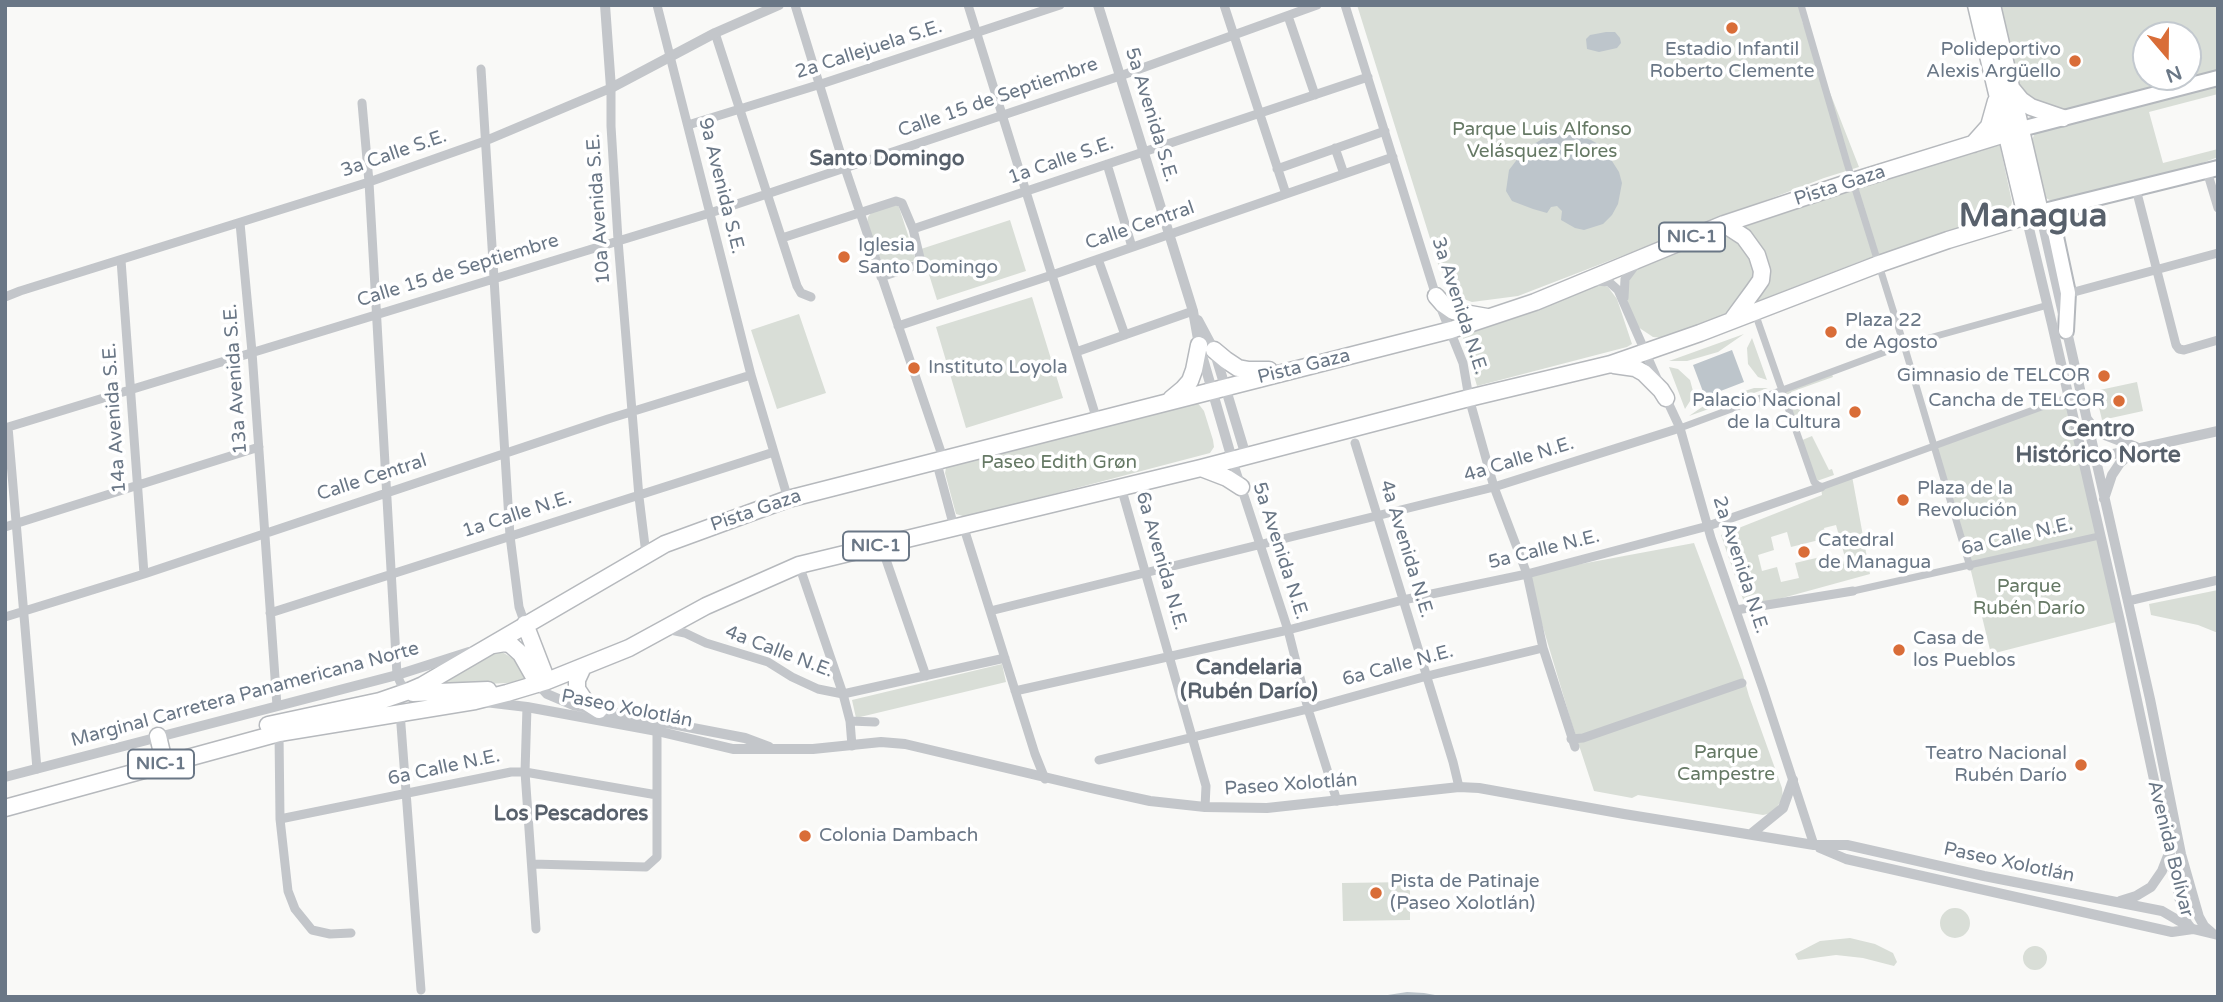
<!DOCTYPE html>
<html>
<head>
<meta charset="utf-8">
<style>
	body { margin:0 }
	#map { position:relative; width:2223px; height:1002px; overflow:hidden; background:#f9f9f7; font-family:"Varela Round",sans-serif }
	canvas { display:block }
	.frame { position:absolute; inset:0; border:7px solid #6a7786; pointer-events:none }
	.north { position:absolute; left:2132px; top:21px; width:70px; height:70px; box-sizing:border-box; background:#fff; border:2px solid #c3c9cf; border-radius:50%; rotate:160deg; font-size:19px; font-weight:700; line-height:28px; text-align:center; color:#6a7786 }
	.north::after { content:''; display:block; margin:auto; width:24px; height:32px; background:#d96d38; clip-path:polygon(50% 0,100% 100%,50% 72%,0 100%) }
</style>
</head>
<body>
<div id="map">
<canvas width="2223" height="1002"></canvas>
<div class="frame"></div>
<div class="north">N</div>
</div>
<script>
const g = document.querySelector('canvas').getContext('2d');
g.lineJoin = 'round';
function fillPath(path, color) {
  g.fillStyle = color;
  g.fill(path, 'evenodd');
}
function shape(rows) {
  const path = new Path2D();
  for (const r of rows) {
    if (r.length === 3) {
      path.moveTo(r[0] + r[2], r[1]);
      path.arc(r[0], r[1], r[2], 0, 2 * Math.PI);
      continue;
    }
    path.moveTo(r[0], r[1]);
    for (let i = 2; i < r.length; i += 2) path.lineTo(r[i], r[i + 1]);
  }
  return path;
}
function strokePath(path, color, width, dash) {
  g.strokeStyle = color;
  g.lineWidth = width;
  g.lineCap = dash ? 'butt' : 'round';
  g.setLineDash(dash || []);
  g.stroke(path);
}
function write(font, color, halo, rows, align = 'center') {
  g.font = font + ' "Varela Round",sans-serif';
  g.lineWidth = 7;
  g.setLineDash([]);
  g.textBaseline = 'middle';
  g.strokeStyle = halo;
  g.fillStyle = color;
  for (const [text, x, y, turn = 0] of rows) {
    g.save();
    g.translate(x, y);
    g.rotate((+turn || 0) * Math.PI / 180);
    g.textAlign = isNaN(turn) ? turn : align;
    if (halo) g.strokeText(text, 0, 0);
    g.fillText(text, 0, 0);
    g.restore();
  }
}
const green = shape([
	[1357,5,1800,5,1802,21,1859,167,1824,178,1518,296,1472,302,1458,297,1439,267],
	[1992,5,2218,5,2218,79,2063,118,2021,100],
	[2146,35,2188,35,2188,77,2146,77],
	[2218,85,2218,94,2149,112,2163,163,2218,149,2218,157,2184,170,2055,203,2046,198,2032,140,2036,130],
	[1989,144,2000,146,2012,202,2009,213,1861,261,1664,338,1653,337,1638,327,1628,304,1627,294,1629,281,1632,274,1640,266,1651,260,1731,230],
	[896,205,899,207,916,260,889,270,884,269,867,223,868,217,871,213],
	[1010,220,1026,271,937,300,921,249],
	[1602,285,1608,287,1617,299,1632,344,1627,347,1477,386,1462,334,1507,320,1596,286],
	[1032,297,1063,398,966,428,936,327],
	[799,314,826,393,777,409,751,330],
	[1744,334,1718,352,1687,361,1669,361],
	[1752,338,1767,380,1758,377,1748,364,1747,348],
	[1669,367,1678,369,1690,380,1693,391,1692,398,1685,409],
	[1831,372,1833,377,1791,392,1808,427,1796,430,1782,390],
	[2137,382,2143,411,2102,420,2095,391],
	[1754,388,1768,388,1689,416,1708,403],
	[2069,397,2120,621,1991,654,1970,567,1933,445],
	[1197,402,1204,411,1213,440,1214,447,1210,453,966,517,956,514,945,473,946,468,954,463],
	[1812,436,1829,470,1832,469,1834,475,1814,482,1800,441],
	[1852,476,1870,574,1746,608,1721,535,1822,495,1821,487],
	[1836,525,1846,561,1832,564,1829,555,1795,563,1799,578,1781,582,1777,567,1762,571,1758,555,1774,550,1771,537,1787,532,1791,547,1827,538,1824,528],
	[1694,543,1742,671,1749,696,1782,788,1783,799,1772,813,1763,815,1638,795,1632,798,1594,791,1571,721,1527,574],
	[2218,590,2218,633,2198,625,2151,615,2149,604],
	[499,650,520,663,530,679,525,682,429,687],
	[1002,664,1006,682,856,718,852,700],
	[1410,882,1410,920,1343,921,1342,883],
	[1955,923,15],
	[1850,938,1875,944,1893,953,1897,962,1894,966,1863,958,1836,955,1798,960,1795,954,1820,941],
	[2035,958,12]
]);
const water = shape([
	[1606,32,1615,32,1620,38,1621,43,1617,48,1599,52,1587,49,1586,39,1590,35],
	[1567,132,1591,140,1603,147,1619,172,1622,183,1618,204,1612,215,1603,224,1584,230,1575,228,1561,220,1562,211,1557,206,1551,207,1547,213,1533,209,1512,201,1506,191,1509,170,1525,149,1546,137],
	[1732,350,1744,382,1705,397,1693,365],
	[1407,992,1424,993,1446,997,1375,997]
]);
const pedestrian = shape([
	[1801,5,1847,163,1904,345,1970,567],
	[1755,313,1814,482,1821,487,2069,397],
	[1680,428,1904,345,2048,305],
	[1853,591,2099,536]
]);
const minor = shape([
	[657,5,751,375,788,499],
	[795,5,845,168,943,458],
	[968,5,1097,420],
	[1224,5,1286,194],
	[1345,5,1436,296,1463,363,1469,398,1494,487,1527,574,1543,648,1575,747],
	[1288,16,1315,95],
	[715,33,797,286,801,293,811,297],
	[481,69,510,536,519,607,525,624],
	[362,103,369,182,397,675,401,684,409,691],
	[688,125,821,84,1060,5],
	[1335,148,1344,174],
	[1107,164,1132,247],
	[1277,169,1385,131],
	[2207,171,2218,208],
	[2136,189,2176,345,2179,349,2184,350,2218,340],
	[240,223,252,352,277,706],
	[913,229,1368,77],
	[782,238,896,201,902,203,913,229,921,262,917,265,881,277],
	[1098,259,1125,335],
	[121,260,144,574],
	[1594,281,1609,282,1618,290,1659,383],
	[2063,295,2218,253],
	[5,297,20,291,369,182,485,141,611,88,611,126,618,240,639,497,646,554],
	[1624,298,1625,279,1636,264],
	[898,326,1052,275,1393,157],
	[1076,352,1193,311],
	[1665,396,1680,428,1711,538,1763,689,1814,845],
	[8,427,37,769],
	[5,428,710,213,1120,76,1317,5],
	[1355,443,1453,762,1459,787],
	[1232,459,1288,630,1308,709,1337,801],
	[936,460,954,527],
	[1121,487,1206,786,1205,807],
	[963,525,1035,754,1045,779],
	[5,527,259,447],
	[881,545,926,676],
	[799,565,843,694,850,721,852,746],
	[2128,601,2218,580],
	[1736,610,1853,591],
	[990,611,1494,487,1680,428],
	[270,613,774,452],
	[5,617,144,574,608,419,751,375],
	[666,629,685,633,706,643,768,662,792,677,818,689,843,694,1005,658],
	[1015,691,1288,630,1403,600,1527,574,1708,526,1821,487],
	[527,707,525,772,536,929],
	[400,712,421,990],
	[850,721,875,722],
	[279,733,280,819,288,891,295,909,312,930,330,934,351,933],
	[1571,739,1583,738,1742,683],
	[1099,760,1308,709,1427,676,1543,648],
	[280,819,511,772,525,772,657,795],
	[532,864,646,867,657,857,657,731]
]);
const tertiary = shape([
	[605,5,611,88,715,33,779,5],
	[1098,5,1193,311,1199,345,1232,459],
	[2040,212,2150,699,2181,854,2199,917,2204,926,2211,932],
	[2026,216,2052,324,2120,621,2180,901,2187,923,2191,928],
	[1198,320,1214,350,1246,456],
	[2087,419,2094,428,2105,435,2136,447],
	[2091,459,2218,431],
	[2104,499,2112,475,2120,463,2133,452],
	[538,684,547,694,573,705,745,738,769,747],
	[485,702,527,707,657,731,733,749,813,749,881,742,905,744,1095,789,1150,801,1205,807,1267,808,1459,787,1479,788,1624,814,1814,845,1847,845,1984,876,2162,911,2193,929,2218,935],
	[5,777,397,675,469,652],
	[1751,834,1783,808,1793,780],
	[1820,848,1846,859,2172,932,2193,929],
	[2120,901,2136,896,2151,887,2162,871,2169,853]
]);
const primary = shape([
	[2021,129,2218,78],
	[2040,212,2218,168],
	[2066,331,2068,293,2055,232,2063,216,2076,206]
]);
const trunk = shape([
	[1976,5,2026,216],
	[2012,89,2021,100,2031,107,2063,118],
	[1973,144,1989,126,1996,101],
	[1724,224,1744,237,1757,255,1762,271,1761,280,1754,290,1732,320],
	[1436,296,1443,304,1453,311,1487,317],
	[1214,350,1226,360,1238,368,1249,370,1269,370],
	[1614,365,1635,368,1644,373,1661,390,1666,398],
	[1171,399,1183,389,1190,381,1194,370,1199,345],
	[1201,468,1227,478,1241,487],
	[525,624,547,681],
	[493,645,505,643,511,645,521,654,538,684],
	[583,667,577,680,577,689,585,701,599,710],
	[413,693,488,690],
	[268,725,380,701,409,691,423,685,665,544,788,499,1451,330,1535,302,1724,224,1853,181,2021,129],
	[158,736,162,753],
	[5,808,279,733,475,701,507,693,547,681,629,648,706,606,799,565,1201,468,1469,398,1611,364,1700,333,1879,264,1948,240,2040,212,1992,5]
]);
const markers = [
	[1732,28,7,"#d96d38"],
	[2075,61,7,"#d96d38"],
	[844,257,7,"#d96d38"],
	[1831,332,7,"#d96d38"],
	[914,368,7,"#d96d38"],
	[2104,376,7,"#d96d38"],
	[2119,401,7,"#d96d38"],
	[1855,412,7,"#d96d38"],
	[1903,500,7,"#d96d38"],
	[1804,552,7,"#d96d38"],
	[1899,650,7,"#d96d38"],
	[2081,765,7,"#d96d38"],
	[805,836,7,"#d96d38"],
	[1376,893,7,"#d96d38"]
];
const shields = [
	[1692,237,66],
	[876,546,66],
	[161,764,66]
];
const shieldNames = [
	["NIC-1",1692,237],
	["NIC-1",876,546],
	["NIC-1",161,764]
];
const streetNames = [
	["2a Callejuela S.E.",869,50,-18],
	["Calle 15 de Septiembre",998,98,-19],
	["5a Avenida S.E.",1151,115,73],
	["3a Calle S.E.",394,154,-19],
	["1a Calle S.E.",1061,161,-19],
	["9a Avenida S.E.",721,186,76],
	["Pista Gaza",1840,186,-18],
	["10a Avenida S.E.",599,209,-94],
	["Calle Central",1140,226,-19],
	["Calle 15 de Septiembre",458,271,-17],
	["3a Avenida N.E.",1459,306,72],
	["Pista Gaza",1304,367,-14],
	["13a Avenida S.E.",236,379,-94],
	["14a Avenida S.E.",115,418,-94],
	["4a Calle N.E.",1519,460,-17],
	["Calle Central",372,478,-18],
	["Pista Gaza",756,511,-19],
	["1a Calle N.E.",517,515,-18],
	["6a Calle N.E.",2017,537,-13],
	["4a Avenida N.E.",1406,549,73],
	["5a Calle N.E.",1544,550,-14],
	["5a Avenida N.E.",1280,551,72],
	["6a Avenida N.E.",1161,561,74],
	["2a Avenida N.E.",1740,565,72],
	["4a Calle N.E.",779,652,21],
	["6a Calle N.E.",1398,666,-15],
	["Marginal Carretera Panamericana Norte",245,695,-15],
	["Paseo Xolotlán",627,709,11],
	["6a Calle N.E.",444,768,-12],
	["Paseo Xolotlán",1291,785,-4],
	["Avenida Bolívar",2170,849,76],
	["Paseo Xolotlán",2009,863,12]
];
const poiNames = [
	["Estadio Infantil",1732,50,"center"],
	["Roberto Clemente",1732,72,"center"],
	["Polideportivo",2061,50,"right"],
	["Alexis Argüello",2061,72,"right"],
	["Iglesia",858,246],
	["Santo Domingo",858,268],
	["Plaza 22",1845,321],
	["de Agosto",1845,343],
	["Instituto Loyola",928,368],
	["Gimnasio de TELCOR",2090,376,"right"],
	["Palacio Nacional",1841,401,"right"],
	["de la Cultura",1841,423,"right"],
	["Cancha de TELCOR",2105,401,"right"],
	["Plaza de la",1917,489],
	["Revolución",1917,511],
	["Catedral",1818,541],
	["de Managua",1818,563],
	["Casa de",1913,639],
	["los Pueblos",1913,661],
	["Teatro Nacional",2067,754,"right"],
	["Rubén Darío",2067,776,"right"],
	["Colonia Dambach",819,836],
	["Pista de Patinaje",1390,882],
	["(Paseo Xolotlán)",1390,904]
];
const parkNames = [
	["Parque Luis Alfonso",1542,130],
	["Velásquez Flores",1542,152],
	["Paseo Edith Grøn",1059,463],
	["Parque",2029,587],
	["Rubén Darío",2029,609],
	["Parque",1726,753],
	["Campestre",1726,775]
];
const neighbourhoodNames = [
	["Santo Domingo",887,159],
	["Candelaria",1249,668],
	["(Rubén Darío)",1249,692],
	["Los Pescadores",571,814]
];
const quarterNames = [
	["Centro",2098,430],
	["Histórico Norte",2098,456]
];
const townNames = [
	["Managua",2033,217]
];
fillPath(green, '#d9ded7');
fillPath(water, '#bdc5cb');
strokePath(primary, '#b4b8bd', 18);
strokePath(trunk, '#b6b9bd', 19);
strokePath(pedestrian, '#c3c6ca', 7);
strokePath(minor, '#c3c6ca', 9);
strokePath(tertiary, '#c3c6ca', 10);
strokePath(primary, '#fff', 14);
strokePath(trunk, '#fff', 16);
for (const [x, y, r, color] of markers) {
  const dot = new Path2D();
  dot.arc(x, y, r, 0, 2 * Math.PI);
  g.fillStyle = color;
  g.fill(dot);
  strokePath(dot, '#fff', 2.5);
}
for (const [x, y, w] of shields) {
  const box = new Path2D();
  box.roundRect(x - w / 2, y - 14.5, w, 29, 5);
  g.fillStyle = '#fff';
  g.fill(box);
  strokePath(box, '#6a7786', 2);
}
write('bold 18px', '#6a7786', null, shieldNames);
write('19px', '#6a7786', '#fff', streetNames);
write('19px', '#6a7786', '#fff', poiNames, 'left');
write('19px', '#667965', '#fff', parkNames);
write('bold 21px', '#58616c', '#fff', neighbourhoodNames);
write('bold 23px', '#58616c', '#fff', quarterNames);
write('bold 33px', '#58616c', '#fff', townNames);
</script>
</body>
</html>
